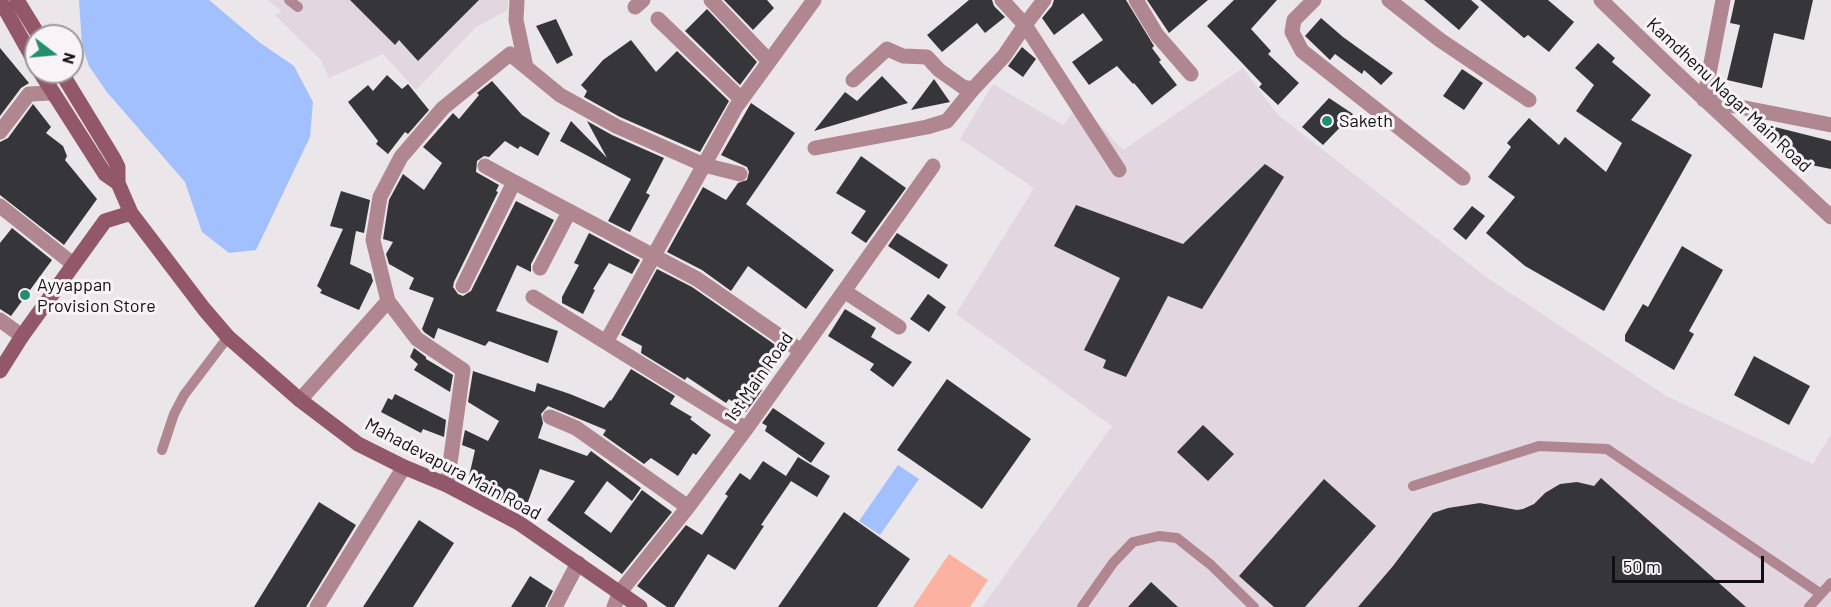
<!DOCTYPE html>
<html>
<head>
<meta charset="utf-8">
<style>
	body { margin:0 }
	#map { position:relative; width:1831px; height:607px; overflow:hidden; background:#ebe6ea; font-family:Barlow,sans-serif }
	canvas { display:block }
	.north { position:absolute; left:24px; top:24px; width:60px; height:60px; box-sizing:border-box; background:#f8f3f7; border:2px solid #9c989b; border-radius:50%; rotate:106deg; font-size:16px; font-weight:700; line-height:24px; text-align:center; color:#111011 }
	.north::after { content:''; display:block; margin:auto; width:21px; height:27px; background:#238e6d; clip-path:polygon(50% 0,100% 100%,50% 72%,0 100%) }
	.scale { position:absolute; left:1612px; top:556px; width:152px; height:27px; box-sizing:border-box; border:3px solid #111011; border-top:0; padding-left:8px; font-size:18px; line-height:21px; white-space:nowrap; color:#111011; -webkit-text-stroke:4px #f8f3f7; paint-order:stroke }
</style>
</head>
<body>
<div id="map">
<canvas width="1831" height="607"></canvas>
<div class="north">N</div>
<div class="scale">50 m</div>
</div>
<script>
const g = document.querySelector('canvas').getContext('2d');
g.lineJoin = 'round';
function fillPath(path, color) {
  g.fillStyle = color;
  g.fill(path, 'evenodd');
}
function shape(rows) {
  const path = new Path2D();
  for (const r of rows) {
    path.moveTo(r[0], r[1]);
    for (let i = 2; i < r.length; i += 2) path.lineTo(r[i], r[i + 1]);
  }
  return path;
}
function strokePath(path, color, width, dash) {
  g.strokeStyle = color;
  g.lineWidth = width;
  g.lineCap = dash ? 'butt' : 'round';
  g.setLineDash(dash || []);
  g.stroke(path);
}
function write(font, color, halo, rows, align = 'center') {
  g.font = font + ' Barlow,sans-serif';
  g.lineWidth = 6;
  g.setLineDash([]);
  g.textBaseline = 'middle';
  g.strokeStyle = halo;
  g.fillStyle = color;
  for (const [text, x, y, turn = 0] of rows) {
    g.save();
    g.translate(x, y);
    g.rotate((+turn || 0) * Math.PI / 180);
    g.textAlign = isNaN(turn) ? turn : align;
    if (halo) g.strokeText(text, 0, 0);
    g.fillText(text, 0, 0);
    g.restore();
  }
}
const built = shape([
	[268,0,508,0,508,10,476,27,416,90,383,54,329,78,321,60,275,15,281,11],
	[1243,68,1277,114,1486,277,1668,397,1813,464,1831,434,1831,607,982,607,1112,426,956,314,1034,188,960,139,993,84,1063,125,1080,103,1123,150]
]);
const green = shape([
	[949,554,988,580,970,607,913,607]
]);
const water = shape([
	[79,0,209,0,259,42,294,66,313,102,310,137,256,250,229,253,202,232,185,182,106,91,89,66,82,45],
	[898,465,919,479,880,535,859,521]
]);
const building = shape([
	[350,0,479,0,418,61,399,40,395,45],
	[724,0,767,0,774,8,753,30],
	[969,0,992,0,994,6,1005,17,985,33,977,23,942,52,927,35],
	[1054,0,1126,0,1154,46,1152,48,1161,60,1159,62,1177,85,1152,105,1134,83,1133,84,1117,66,1089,85,1072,62,1103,40,1083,13,1054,35,1042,18,1052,6],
	[1147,0,1208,0,1169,33],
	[1234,0,1277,0,1251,29,1271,51,1268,54,1299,83,1278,105,1259,87,1262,84,1207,26],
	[1424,0,1471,0,1479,7,1459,30],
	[1480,0,1548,0,1574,22,1549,52,1528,35,1524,38],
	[1735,0,1813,0,1804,40,1774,33,1762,88,1727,80,1740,25,1730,23],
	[707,9,757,62,740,85,685,31],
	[1321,18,1343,37,1393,73,1381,85,1364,70,1362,74,1335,54,1330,60,1305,36],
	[556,19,573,55,557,64,536,26],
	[631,40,656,72,677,51,729,101,700,152,620,117,584,97,587,91,581,85,603,60],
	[1598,43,1615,58,1612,62,1651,95,1631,120,1692,155,1604,311,1525,266,1486,233,1515,197,1488,177,1511,147,1507,143,1529,118,1559,145,1565,137,1606,172,1622,143,1576,111,1594,85,1575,68],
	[1022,47,1036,59,1023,77,1008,66],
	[0,48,29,83,21,88,0,116],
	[1462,69,1483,83,1464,110,1443,96],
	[387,75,402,89,408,84,429,110,408,134,405,132,388,154,376,144,378,141,348,102,368,85,373,91],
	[882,76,908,103,814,131,845,92,857,101],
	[934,79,950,102,911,110],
	[492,81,522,115,550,133,538,156,520,146,518,149,505,141,489,157,484,156,477,161,476,172,499,185,496,191,498,192,454,282,453,287,458,294,463,296,471,291,516,201,554,220,531,264,531,272,517,265,496,311,558,331,548,363,489,341,485,346,438,328,434,339,424,332,422,329,434,298,409,289,414,278,389,264,386,254,393,242,383,239,389,200,403,174,424,190,442,163,423,147,453,113,459,119,479,95,477,93],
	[1329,98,1353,114,1323,145,1302,127],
	[751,103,795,133,746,204,834,270,806,309,748,266,731,291,702,270,667,252,703,187,726,200,738,183,747,180,749,172,747,167,721,155],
	[33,104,51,127,46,133,63,146,67,156,65,160,97,199,64,245,0,195,0,142,8,138],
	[571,121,607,158,587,121,612,135,664,158,646,193,650,195,630,232,608,221,631,179,560,141],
	[1751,121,1831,141,1831,169,1811,165],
	[861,156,906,188,866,243,851,233,866,211,836,193],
	[1265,164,1284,177,1202,309,1168,296,1126,377,1103,368,1106,360,1084,350,1120,278,1054,246,1076,205,1183,244],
	[341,191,370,200,364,233,356,231,350,264,371,274,373,281,359,310,320,293,322,290,317,286,343,229,330,226],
	[1472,206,1485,216,1466,240,1453,229],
	[12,228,52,260,11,316,0,309,0,243],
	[589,233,640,260,632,274,609,263,593,289,595,290,583,314,562,303,562,297,579,265,574,263],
	[897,233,948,265,939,279,888,246],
	[1682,246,1723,270,1689,331,1694,334,1674,370,1625,341,1625,335,1643,304,1648,307],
	[657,269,692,287,784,351,759,388,762,390,746,412,729,399,726,403,687,377,685,380,641,353,642,346,621,335],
	[928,294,946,307,929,332,910,319],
	[845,309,876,328,871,337,912,362,893,387,870,370,874,364,828,336],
	[414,348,426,357,426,359,453,375,450,392,414,370,418,364,410,357],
	[1754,356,1810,386,1789,425,1734,395],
	[631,369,675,396,670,404,692,417,690,419,711,435,696,455,693,453,678,476,651,458,644,464,603,435,606,430,548,406,541,414,543,423,538,438,587,456,591,451,641,488,632,501,607,481,584,513,611,533,642,490,672,512,622,574,547,520,575,481,540,469,525,510,485,494,488,486,468,481,475,450,462,445,465,430,488,441,499,421,468,402,473,371,535,392,537,383,570,394,604,408,610,400,611,401],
	[947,379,1031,439,982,509,897,450],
	[395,394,446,420,444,437,423,429,421,433,381,412,388,398,392,400],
	[773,408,825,443,811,463,765,431,767,426,762,423],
	[1203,425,1234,454,1208,481,1177,452],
	[798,457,830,476,817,497,791,481,761,525,764,526,735,570,708,554,674,607,667,607,637,586,686,525,702,535,728,496,725,494,740,473,750,480,763,461,786,476],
	[1601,478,1746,607,1358,607,1393,566,1433,513,1448,508,1480,503,1517,510,1523,509,1534,504,1545,493,1560,484,1577,482,1594,486],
	[1324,479,1376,526,1305,607,1274,607,1239,576],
	[319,502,356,525,306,607,254,607],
	[844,512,910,559,877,607,778,607],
	[419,520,454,543,413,607,363,607],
	[530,576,553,591,545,607,511,607],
	[1151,582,1178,607,1128,607]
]);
const lane = shape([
	[289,0,298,7],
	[162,450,174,414,184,395,228,337],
	[1413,486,1539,446,1607,449,1821,594],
	[1082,607,1113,563,1133,542,1159,536,1177,538,1211,565,1254,607],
	[1809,607,1831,583]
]);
const street = shape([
	[517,0,516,20,526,67],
	[711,0,769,61],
	[1002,0,1025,25,1044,0],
	[1136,0,1157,35,1191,74],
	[1314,0,1294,20,1292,32,1302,51,1463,178],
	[1389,0,1440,40,1529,100],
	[1601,0,1672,69,1831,217],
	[1723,0,1704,100,1831,125],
	[635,7,643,0],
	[658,19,741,99],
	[853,80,887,49,903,56,927,57,939,70,963,87,973,89],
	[0,132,29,94,52,93],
	[815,148,927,127,947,121,973,89,1004,56,1025,25,1119,170],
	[485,166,514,182],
	[0,206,73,264],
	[540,268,569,212],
	[463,286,514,182,697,279,801,351],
	[844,291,899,327],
	[533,297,746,429],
	[0,320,22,336],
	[606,342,736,107,814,0],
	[300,400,388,301],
	[550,417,576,428,688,507],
	[447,485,463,370,417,339,388,301,373,240,380,197,401,157,443,108,510,54,560,95,616,126,704,165,740,174],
	[317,607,404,467],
	[555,607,578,563],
	[614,607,620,592,688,507,746,429,933,166]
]);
const secondary = shape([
	[0,0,36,64],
	[17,0,39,36],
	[40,72,105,174,118,183,131,213,204,309,228,337,300,400,358,444,404,467,447,485,519,523,640,607],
	[61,72,114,159,118,167,118,183],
	[0,371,22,336,105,221,131,213]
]);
const markers = [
	[1327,121,6,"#238e6d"],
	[25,295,6,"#238e6d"]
];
const streetNames = [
	["Kamdhenu Nagar Main Road",1729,95,43],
	["1st Main Road",759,377,-55],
	["Mahadevapura Main Road",453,469,28]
];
const poiNames = [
	["Saketh",1339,121],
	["Ayyappan",37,285],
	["Provision Store",37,306]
];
fillPath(built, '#e2d7e0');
fillPath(green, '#fcb2a0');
fillPath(water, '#a2c0fe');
fillPath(building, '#36353a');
strokePath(lane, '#b08691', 10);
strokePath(street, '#b08691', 15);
strokePath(secondary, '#925768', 15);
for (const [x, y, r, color] of markers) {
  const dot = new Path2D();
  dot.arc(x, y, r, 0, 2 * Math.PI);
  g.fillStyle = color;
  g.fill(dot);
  strokePath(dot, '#f8f3f7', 2);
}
write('18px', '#111011', '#f8f3f7', streetNames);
write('18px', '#111011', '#f8f3f7', poiNames, 'left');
</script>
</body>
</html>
